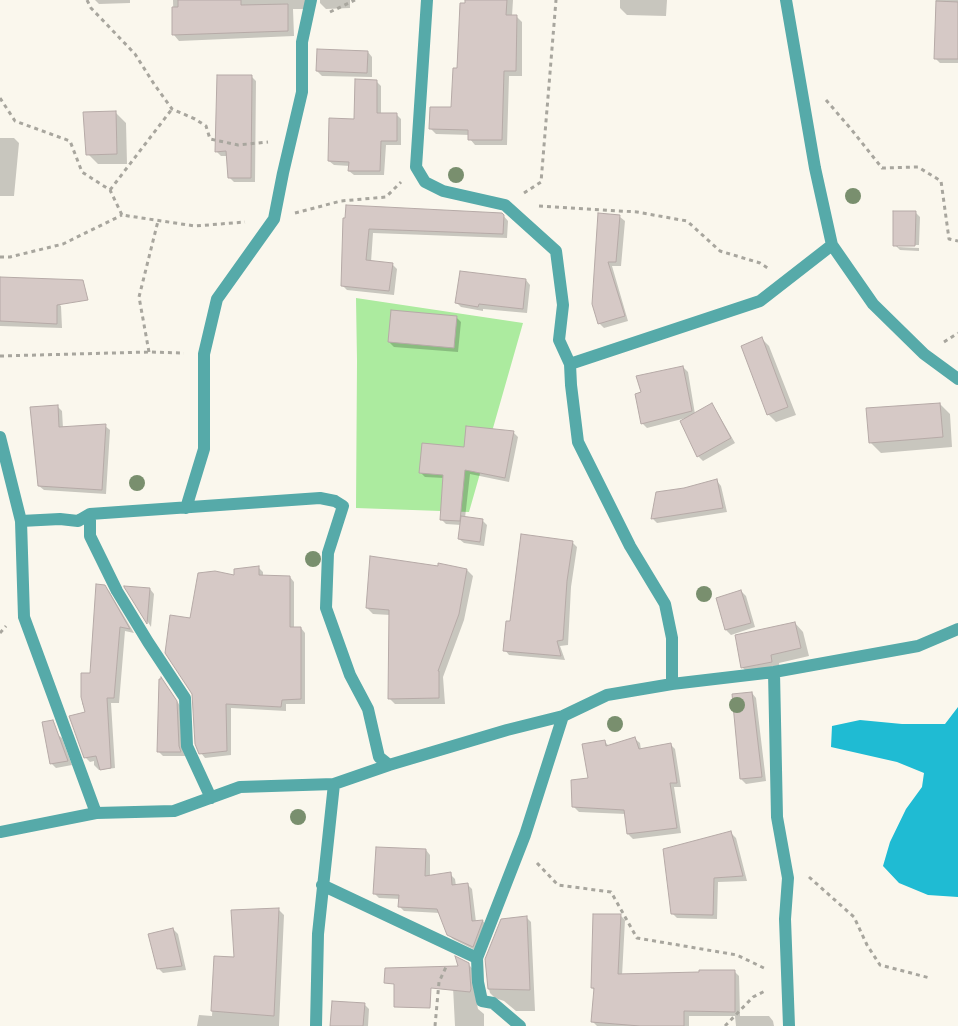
<!DOCTYPE html>
<html>
<head>
<meta charset="utf-8">
<style>
	body { margin:0 }
	canvas { display:block; background:#faf7ed }
</style>
</head>
<body>
<canvas width="958" height="1026"></canvas>
<script>
const g = document.querySelector('canvas').getContext('2d');
g.lineJoin = 'round';
function fillPath(path, color) {
  g.fillStyle = color;
  g.fill(path, 'evenodd');
}
function shape(rows) {
  const path = new Path2D();
  for (const r of rows) {
    path.moveTo(r[0], r[1]);
    for (let i = 2; i < r.length; i += 2) path.lineTo(r[i], r[i + 1]);
  }
  return path;
}
function strokePath(path, color, width, dash) {
  g.strokeStyle = color;
  g.lineWidth = width;
  g.lineCap = dash ? 'butt' : 'round';
  g.setLineDash(dash || []);
  g.stroke(path);
}
const green = shape([
	[356,298,523,323,469,512,356,508,357,361]
]);
const water = shape([
	[958,707,958,897,928,895,899,883,883,866,890,842,906,809,922,787,924,773,897,762,831,747,832,726,860,720,902,724,945,724]
]);
const shadow = shape([
	[95,0,130,0,130,3,99,4],
	[173,0,311,0,308,9,293,9,294,36,179,41,174,35],
	[320,0,350,0,350,8,326,9,320,3],
	[466,0,513,0,512,16,516,16,522,22,522,76,509,76,507,145,475,145,470,139,470,135,436,134,431,129,453,109],
	[620,0,667,0,666,16,627,15,620,8],
	[936,0,958,0,958,63,940,63,935,58],
	[368,52,372,57,372,77,322,76,317,71],
	[251,76,256,81,255,182,234,182,229,177,228,156,221,156,216,151],
	[376,81,381,86,381,114,396,114,401,119,401,145,386,145,384,175,354,175,349,171,350,166,334,165,329,161,355,120],
	[116,113,126,123,127,164,98,164,88,154],
	[0,138,14,138,19,143,14,196,0,196],
	[916,213,920,217,919,245,898,245,898,247,919,248,919,251,900,250,895,245],
	[502,214,508,221,507,238,373,233,371,262,392,264,397,269,394,295,347,290,342,285,344,220],
	[599,215,620,217,625,221,621,266,612,266,628,321,604,328,599,323],
	[526,280,530,285,527,313,483,309,483,311,461,307,456,302],
	[0,302,56,302,61,306,62,328,0,326],
	[456,317,461,322,458,352,394,347,389,342],
	[761,338,769,346,796,415,776,422,768,414],
	[683,367,688,372,695,414,711,405,716,410,735,443,703,461,698,456,681,421,686,418,647,428,642,423],
	[940,404,950,414,952,447,881,453,870,442],
	[57,406,62,411,63,428,105,426,110,430,106,494,44,490,39,486],
	[513,432,518,437,509,482,470,474,465,518,482,520,487,525,484,546,464,543,459,539,461,525,446,524,441,519,444,478,425,477,420,472,466,448],
	[717,481,721,486,727,512,657,523,653,519,684,489],
	[572,542,577,547,571,587,568,645,560,646,565,660,509,655,505,650,512,623],
	[439,564,467,570,473,576,464,620,443,677,445,704,395,704,389,698,390,615,373,614,367,608,439,567],
	[258,567,263,572,263,576,290,577,294,582,294,628,301,628,305,633,305,704,286,704,286,711,231,708,231,755,205,758,201,753,191,619,235,577],
	[104,586,109,591,134,633,125,631,119,703,111,703,115,768,99,770,94,765,94,761,90,762,85,757,89,727,87,708,82,704,83,674,92,674],
	[126,587,150,589,154,594,151,627],
	[741,591,746,596,755,627,731,635,726,630,717,598],
	[795,623,803,632,809,656,779,663,780,671,751,676,742,667],
	[162,680,181,707,185,756,163,756,158,751],
	[752,693,756,698,766,781,746,784,741,779],
	[57,734,62,738,72,765,56,768,51,763],
	[635,739,640,743,641,750,671,745,675,749,681,787,674,787,681,833,633,839,628,834,626,814,579,812,574,807,590,780,604,741,609,746],
	[731,833,736,838,747,881,718,882,717,919,677,918,672,913],
	[426,850,430,855,430,877,450,874,455,879,456,886,467,884,472,889,476,922,483,921,487,926,477,951,453,939,448,934,440,913,404,911,399,906,400,899,379,898,374,893],
	[279,910,284,915,279,1026,197,1026,199,1015,212,1016,215,957,235,958],
	[620,915,625,920,622,976,734,971,739,976,740,1016,769,1016,773,1021,774,1026,736,1026,735,1016,689,1016,689,1026,597,1026,593,1022,595,991,592,988],
	[527,918,531,922,535,1011,516,1011,504,1001,495,998,490,993,487,981],
	[173,929,178,934,186,970,163,973,158,968],
	[468,964,473,969,474,989,478,1009,484,1014,484,1026,455,1026,452,968],
	[364,1004,369,1009,368,1026,332,1026]
]);
const building = shape([
	[178,0,241,0,241,5,288,4,288,31,172,35,172,7,178,7,178,0],
	[465,0,507,0,506,15,517,15,516,71,504,71,502,140,468,140,468,130,429,129,430,107,451,107,453,68,457,68,460,3,465,3,465,0],
	[936,1,958,2,958,59,934,59,936,1],
	[317,49,368,51,367,73,316,71,317,49],
	[217,75,252,75,251,178,228,178,226,151,215,152,217,75],
	[355,79,377,80,377,113,397,113,397,141,381,141,380,171,348,171,349,162,328,161,329,118,354,119,355,79],
	[116,111,117,154,86,155,83,112,116,111],
	[346,205,502,213,504,215,503,234,369,229,366,260,393,263,389,291,341,286,343,218,345,218,346,205],
	[893,211,916,211,915,246,893,246,893,211],
	[598,213,620,215,616,262,608,262,625,316,598,324,592,304,598,213],
	[460,271,526,279,523,309,479,304,478,307,455,303,460,271],
	[0,277,83,280,88,300,57,305,57,324,0,321,0,277],
	[391,310,457,316,454,348,388,342,391,310],
	[762,337,788,407,767,415,741,346,762,337],
	[683,366,692,411,641,424,635,394,641,392,636,376,683,366],
	[712,403,731,438,697,457,680,421,712,403],
	[940,403,943,437,869,443,866,408,940,403],
	[58,405,59,427,106,424,102,490,38,486,30,407,58,405],
	[466,426,514,431,505,478,465,470,460,521,440,520,443,475,419,473,422,443,464,447,466,426],
	[717,479,723,508,651,519,656,492,684,488,717,479],
	[461,516,483,519,480,542,458,539,461,516],
	[521,534,573,541,567,581,563,640,557,641,561,656,503,651,506,621,510,621,521,534],
	[370,556,438,566,438,563,467,569,459,614,438,671,439,671,439,698,388,699,389,610,366,608,370,556],
	[259,566,259,575,290,576,290,627,301,627,301,699,282,700,281,707,226,704,227,751,199,754,195,744,192,694,165,653,170,615,190,618,198,573,215,571,234,575,234,569,259,566],
	[96,584,105,585,130,629,120,627,114,698,107,698,111,768,100,770,96,756,84,758,69,716,85,712,81,697,81,673,90,673,96,584],
	[124,586,150,588,147,624,124,587,124,586],
	[741,590,751,623,725,630,716,598,741,590],
	[795,622,801,648,771,655,772,662,741,668,735,635,795,622],
	[161,677,177,701,179,746,181,752,157,752,159,679,161,679,161,677],
	[752,692,762,777,740,779,732,694,752,692],
	[53,720,68,761,50,764,42,722,53,720],
	[635,737,639,749,671,743,677,783,670,783,677,828,627,834,624,810,572,807,571,780,588,778,582,744,605,740,606,746,635,737],
	[731,831,743,876,714,878,713,915,671,914,663,849,731,831],
	[376,847,426,849,425,876,451,872,452,885,468,883,472,921,483,920,473,947,447,935,437,909,398,907,399,895,373,894,376,847],
	[279,908,274,1016,211,1011,214,956,234,957,231,910,279,908],
	[593,914,621,914,618,974,699,972,699,970,735,970,735,1012,684,1011,684,1026,640,1026,591,1022,594,988,591,988,593,914],
	[527,916,530,990,488,989,485,959,501,919,527,916],
	[173,928,182,966,157,969,148,934,173,928],
	[455,956,469,963,471,989,470,992,431,988,430,1008,394,1007,394,984,384,983,385,968,458,966,455,956],
	[332,1001,365,1003,363,1026,330,1026,332,1001]
]);
const path = shape([
	[87,0,91,8,135,54,154,84,172,109,195,119,206,126,210,139,238,145,268,142],
	[330,12,355,0],
	[0,98,15,121,70,141,82,172,110,190,122,215,195,226,245,222],
	[826,100,851,129,882,168,918,167,941,181,949,239,958,241],
	[110,190,172,109],
	[524,193,541,182,556,0],
	[539,206,637,212,687,221,720,251,760,263,769,269],
	[295,213,341,201,386,197,401,182],
	[0,257,10,257,63,244,122,215],
	[944,342,958,333],
	[149,352,139,297,158,221],
	[0,356,149,352,184,353],
	[0,633,6,626],
	[537,863,558,885,611,892,637,938,737,955,766,969],
	[809,877,854,917,867,945,880,965,930,978],
	[435,1026,439,982,446,967],
	[725,1026,753,997,767,990]
]);
const street = shape([
	[427,0,416,167,425,182,443,191,505,205,556,251,563,305,559,340,570,364],
	[786,0,815,168,832,245,873,304,924,354,958,379],
	[0,437,21,521,24,617,96,813],
	[186,508,204,449,204,354,217,299,274,219,283,173,302,92,302,42,311,0],
	[21,521,60,519,78,521,90,514],
	[774,672,777,817,788,878,785,919,789,1026],
	[672,684,672,638,665,604,630,546,578,442,571,385,570,364,760,301,832,245],
	[211,798,187,746,185,698,148,642,117,591,90,536,90,514,320,498,335,501,343,506,328,553,326,608,350,675,368,709,379,757,389,765],
	[0,832,96,813,174,811,240,787,334,784,389,765,507,730,563,716,607,695,672,684,774,672,918,646,958,629],
	[322,885,477,958,478,982,482,1001,493,1003,520,1026],
	[477,958,525,835,563,716],
	[316,1026,318,934,334,784]
]);
const trees = [
	[456,175],
	[853,196],
	[137,483],
	[313,559],
	[704,594],
	[737,705],
	[615,724],
	[298,817]
];
fillPath(green, '#aceb9f');
fillPath(water, '#1fbbd3');
fillPath(shadow, '#0003');
fillPath(building, '#d6c9c6');
strokePath(building, '#b6aaa7', 1);
strokePath(path, '#a8a69e', 3, [4, 4]);
strokePath(street, '#56aaa9', 12);
g.fillStyle = '#798f6e';
for (const [x, y] of trees) {
  g.beginPath();
  g.arc(x, y, 8, 0, 2 * Math.PI);
  g.fill();
}
</script>
</body>
</html>
